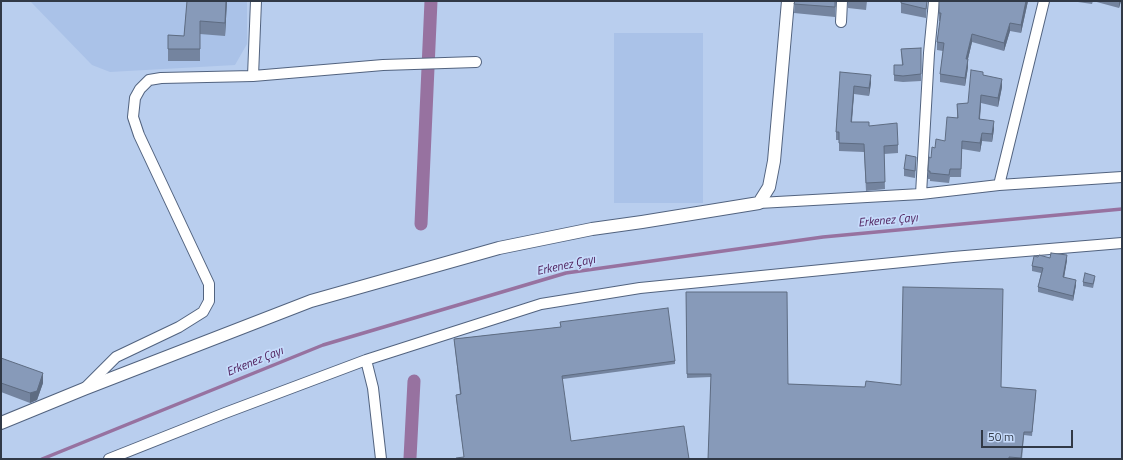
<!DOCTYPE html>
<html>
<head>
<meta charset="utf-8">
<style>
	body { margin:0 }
	#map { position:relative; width:1123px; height:460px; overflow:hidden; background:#b9ceee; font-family:"Titillium Web",sans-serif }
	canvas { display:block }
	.frame { position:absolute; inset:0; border:2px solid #313946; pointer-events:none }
	.scale { position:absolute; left:981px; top:430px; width:92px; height:18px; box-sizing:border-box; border:2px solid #313946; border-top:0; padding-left:5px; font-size:12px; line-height:14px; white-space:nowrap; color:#313946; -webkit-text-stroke:3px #c6dbfb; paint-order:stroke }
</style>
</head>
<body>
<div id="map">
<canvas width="1123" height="460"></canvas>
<div class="frame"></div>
<div class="scale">50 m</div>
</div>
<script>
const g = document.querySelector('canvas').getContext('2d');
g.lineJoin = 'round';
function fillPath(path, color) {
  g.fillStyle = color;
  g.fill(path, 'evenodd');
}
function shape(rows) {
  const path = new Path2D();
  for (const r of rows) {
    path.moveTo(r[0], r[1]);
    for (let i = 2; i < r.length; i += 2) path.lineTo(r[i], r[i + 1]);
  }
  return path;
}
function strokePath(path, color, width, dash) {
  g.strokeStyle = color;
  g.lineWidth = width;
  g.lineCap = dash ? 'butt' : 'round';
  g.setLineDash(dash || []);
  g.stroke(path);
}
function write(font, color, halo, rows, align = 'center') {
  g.font = font + ' "Titillium Web",sans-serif';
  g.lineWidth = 3.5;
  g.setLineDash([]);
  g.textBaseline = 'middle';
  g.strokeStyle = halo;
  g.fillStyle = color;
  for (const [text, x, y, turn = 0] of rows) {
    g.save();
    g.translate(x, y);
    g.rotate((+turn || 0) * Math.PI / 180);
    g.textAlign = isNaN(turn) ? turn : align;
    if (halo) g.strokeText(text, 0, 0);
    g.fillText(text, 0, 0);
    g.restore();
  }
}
const built = shape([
	[30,1,247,1,247,44,235,65,110,72,92,65],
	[614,33,703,33,703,203,614,203]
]);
const stream = shape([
	[42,459,323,345,566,273,823,237,1122,209]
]);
const canal = shape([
	[421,224,431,1],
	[410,458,414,381]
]);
const minor = shape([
	[934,1,929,53,921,194,999,185,1122,177],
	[841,22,842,1],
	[253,76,256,1],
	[999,185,1044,1],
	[759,203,921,194],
	[366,360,373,388,381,459],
	[85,388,116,357,179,327,203,312,209,301,209,284,139,135,133,117,135,98,140,89,149,80,161,78,253,76,383,65,476,62],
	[109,459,225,413,366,360,541,304,640,288,953,257,1122,243]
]);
const tertiary = shape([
	[1,423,84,389,311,301,499,248,592,229,642,222,759,203,769,187,774,161,788,1]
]);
const wall = shape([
	[187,1,227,1,225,36,200,34,200,61,168,61,168,35,184,36],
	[795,1,836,1,835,17,794,13],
	[848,1,867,1,866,10,848,8],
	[927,1,926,18,901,13,901,3],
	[1028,1,1021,33,1010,31,1004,51,972,42,968,59,968,67,965,86,940,82,940,74,943,51,937,50,937,42,940,21,939,21,939,13],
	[1071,1,1093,1,1092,4],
	[1093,1,1121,1,1119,8],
	[921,48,921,81,903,82,894,81,894,65,902,65,901,49],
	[840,72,871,83,869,96,854,94,852,122,869,126,898,145,898,153,884,154,885,189,866,191,864,152,839,151,839,140,836,140,836,132],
	[983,75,1002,87,998,107,981,103,980,119,994,129,992,142,982,141,980,152,962,149,961,177,950,177,949,183,930,181,930,179,928,179,928,171,931,158,935,148,945,141,957,118,957,104,968,103],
	[916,164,915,178,904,176,904,169],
	[1038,257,1067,260,1064,278,1076,285,1073,301,1038,292,1038,287,1041,273,1032,271,1032,266],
	[1095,279,1093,288,1083,286,1083,282],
	[686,292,788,384,865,387,901,385,1001,387,1036,393,1032,436,1024,435,1022,459,708,459,711,377,687,378],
	[560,322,675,361,675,364,563,379,464,457,456,398,456,395,460,394,454,339,561,327],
	[1,358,43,383,37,400,30,403,1,392]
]);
const shadedWall = shape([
	[226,1,227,1,225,36,225,23],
	[1026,1,1028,1,1021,33,1021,25],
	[1119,1,1121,1,1119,8],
	[1010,23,1010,31,1004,51,1004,43],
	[972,34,972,42,966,67,966,59],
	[968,59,968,67,965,86,965,78],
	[871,75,871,83,869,96,869,88],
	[1002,79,1002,87,998,107,998,98],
	[854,86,854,94,851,129,851,122],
	[981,95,981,103,979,128,979,119],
	[994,121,994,129,992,142,992,134],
	[982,133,982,141,980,152,980,143],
	[1067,255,1067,260,1063,283,1063,277],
	[1076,280,1076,285,1073,301,1073,296],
	[43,373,43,383,37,400,30,403,30,393]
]);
const building = shape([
	[187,1,226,1,225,23,200,21,200,49,168,49,168,35,184,36,187,1],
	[795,1,835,1,835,7,794,4,795,1],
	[901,1,927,1,926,9,901,3,901,1],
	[939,1,1026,1,1021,25,1010,23,1004,43,972,34,966,59,968,59,965,78,940,74,944,43,937,42,941,13,939,13,939,1],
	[921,48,921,74,903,76,894,75,894,65,903,65,901,49,921,48],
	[971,70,983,72,983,75,1002,79,998,98,981,95,979,119,994,121,992,134,982,133,980,143,962,141,961,169,950,169,949,175,930,173,930,171,928,171,929,157,931,158,932,147,935,148,936,139,945,141,947,117,958,118,957,104,968,103,971,70],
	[840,72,871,75,869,88,854,86,851,122,869,122,869,126,897,123,898,145,884,146,885,182,866,183,864,144,839,143,839,132,836,132,840,72],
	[906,155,916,157,915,171,904,169,906,155],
	[1051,253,1067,255,1063,277,1076,280,1073,296,1038,287,1043,268,1032,266,1034,256,1038,257,1039,255,1050,258,1051,253],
	[1085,273,1095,276,1093,284,1083,282,1085,273],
	[903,287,1003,289,1001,387,1036,390,1032,432,1024,432,1021,458,1009,457,1009,459,708,459,711,374,687,374,686,292,787,292,788,384,865,387,866,381,901,385,903,287],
	[668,308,675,361,562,376,571,441,684,426,689,459,456,459,456,458,464,457,456,395,461,394,454,339,561,327,560,322,668,308],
	[1,358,43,373,37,391,30,393,1,383,1,358]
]);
const waterNames = [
	["Erkenez Çayı",888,221,-5],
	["Erkenez Çayı",566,266,-12],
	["Erkenez Çayı",255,362,-22]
];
fillPath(built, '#aac2e8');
strokePath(stream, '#9772a0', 3.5);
strokePath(canal, '#9772a0', 13);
strokePath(minor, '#52637f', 12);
strokePath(tertiary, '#52637f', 14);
strokePath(minor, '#fff', 10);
strokePath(tertiary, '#fff', 12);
fillPath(wall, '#74849f');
fillPath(shadedWall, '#5e6c82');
fillPath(building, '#879ab9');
strokePath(building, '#5e6c82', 1);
write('italic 12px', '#4d1d59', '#c6dbfb', waterNames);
</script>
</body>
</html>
